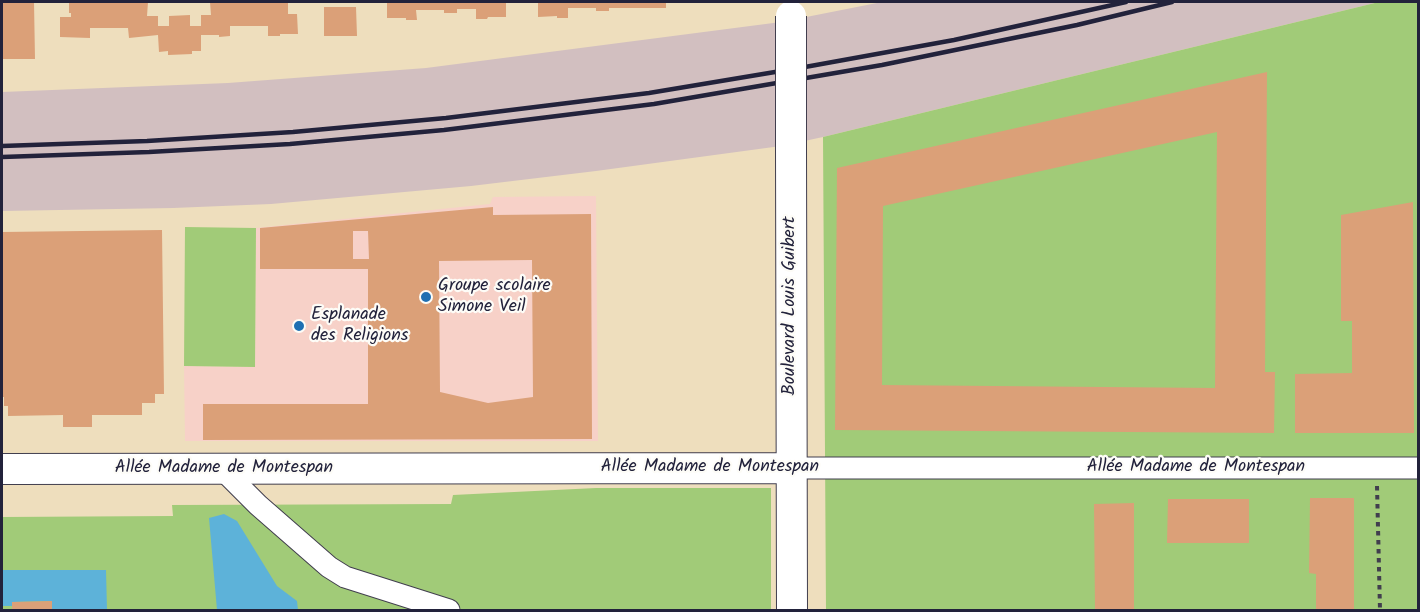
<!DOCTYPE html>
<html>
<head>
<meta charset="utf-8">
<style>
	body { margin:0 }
	#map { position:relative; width:1420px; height:612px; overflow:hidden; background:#eedebd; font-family:Kalam,sans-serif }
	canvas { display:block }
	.frame { position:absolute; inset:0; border:3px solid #22223b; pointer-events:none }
</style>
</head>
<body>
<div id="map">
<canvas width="1420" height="612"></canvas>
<div class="frame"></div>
</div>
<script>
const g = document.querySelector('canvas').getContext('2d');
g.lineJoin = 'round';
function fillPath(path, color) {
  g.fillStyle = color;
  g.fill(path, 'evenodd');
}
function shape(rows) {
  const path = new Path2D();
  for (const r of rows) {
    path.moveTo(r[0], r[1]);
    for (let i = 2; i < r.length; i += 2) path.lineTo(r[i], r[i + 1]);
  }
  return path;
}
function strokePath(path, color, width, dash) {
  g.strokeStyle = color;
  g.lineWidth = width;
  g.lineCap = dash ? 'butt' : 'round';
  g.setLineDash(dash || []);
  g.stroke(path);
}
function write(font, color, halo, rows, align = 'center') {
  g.font = font + ' Kalam,sans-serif';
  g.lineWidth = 4.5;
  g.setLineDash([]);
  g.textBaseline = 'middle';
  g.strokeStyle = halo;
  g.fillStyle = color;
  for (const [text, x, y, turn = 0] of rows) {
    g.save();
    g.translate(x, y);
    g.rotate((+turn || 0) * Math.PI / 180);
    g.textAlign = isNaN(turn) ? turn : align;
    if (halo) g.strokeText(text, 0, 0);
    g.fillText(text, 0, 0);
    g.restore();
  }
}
const built = shape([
	[596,196,598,441,185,441,184,366,255,367,256,228,490,204,493,197]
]);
const industrial = shape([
	[882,2,1379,2,823,137,781,146,596,171,471,186,271,204,173,208,2,211,2,92,228,83,426,68,781,22]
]);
const green = shape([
	[1379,2,1418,2,1418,610,826,610,823,137],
	[185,227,256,228,255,367,184,366],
	[596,488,771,488,771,610,2,610,2,517,173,516,172,505,451,504,453,495]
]);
const water = shape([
	[224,514,237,521,277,586,297,601,298,610,217,610,209,518],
	[2,570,106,570,107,610,52,610,51,601,12,602,12,606,2,606]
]);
const building = shape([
	[2,2,34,2,35,59,2,59],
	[69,2,148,2,147,16,158,16,158,26,169,26,169,16,190,15,190,26,201,26,201,15,211,15,210,2,288,2,288,14,297,14,298,34,280,34,280,36,268,36,268,26,230,26,230,36,219,37,219,35,201,35,201,51,192,51,192,54,168,55,168,51,159,52,158,35,129,38,128,28,90,28,90,38,60,37,60,17,71,17,71,13,69,13],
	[387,2,506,2,506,17,488,17,487,19,476,19,476,9,457,9,457,13,444,13,444,10,416,10,417,20,406,20,406,18,387,18],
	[538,2,666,2,666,8,609,8,609,11,596,11,596,8,568,8,568,18,557,18,557,16,538,17],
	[324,7,356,7,357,36,324,36],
	[1267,72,1265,372,1275,372,1274,433,835,430,837,168],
	[1217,132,1215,388,882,385,883,206],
	[1413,202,1414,433,1295,433,1295,374,1352,373,1352,321,1341,321,1341,215],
	[493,207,493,215,591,214,592,439,203,440,203,404,368,404,368,269,260,269,260,228],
	[353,231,368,231,369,259,353,259],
	[532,260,533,397,488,403,440,392,439,261],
	[162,230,164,394,155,394,155,403,142,403,142,415,92,415,92,427,63,427,63,415,8,416,8,406,4,406,4,397,2,397,2,232],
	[1310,498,1354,498,1354,610,1316,610,1316,574,1309,573],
	[1168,499,1249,499,1249,543,1167,543],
	[1134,503,1134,610,1095,610,1094,504],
	[52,601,52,610,12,610,12,602]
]);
const path = shape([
	[1377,486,1380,610]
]);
const street = shape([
	[791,468,1418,468],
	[222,469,258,505,329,567,345,577,449,610]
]);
const secondary = shape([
	[791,148,792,610],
	[2,469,791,468]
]);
const rail = shape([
	[2,146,147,141,293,132,446,118,649,93,805,67,954,40,1126,2],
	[2,157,149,152,290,144,444,130,654,104,882,65,1077,25,1172,2]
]);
const secondaryBridge = shape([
	[791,16,791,148]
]);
const markers = [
	[426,297,6,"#1f6fb2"],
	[299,326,6,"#1f6fb2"]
];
const poiNames = [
	["Groupe scolaire",438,287],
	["Simone Veil",438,308],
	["Esplanade",311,316],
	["des Religions",311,337]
];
const streetNames = [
	["Boulevard Louis Guibert",791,306,-90],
	["Allée Madame de Montespan",710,468],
	["Allée Madame de Montespan",1196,468],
	["Allée Madame de Montespan",224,469]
];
fillPath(built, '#f7d1c8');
fillPath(industrial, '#d2bfc0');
fillPath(green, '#a1cb78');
fillPath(water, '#5db2d9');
fillPath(building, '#dba078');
strokePath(street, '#413e4e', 23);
strokePath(secondary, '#413e4e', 32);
strokePath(path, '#413e4e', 4, [4.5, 4.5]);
strokePath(street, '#fff', 21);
strokePath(secondary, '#fff', 30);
strokePath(rail, '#22223b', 4.5);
strokePath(secondaryBridge, '#413e4e', 32, []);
strokePath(secondaryBridge, '#fff', 30);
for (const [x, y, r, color] of markers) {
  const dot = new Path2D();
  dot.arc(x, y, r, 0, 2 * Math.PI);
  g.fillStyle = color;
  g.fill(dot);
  strokePath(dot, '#fdfcf7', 2);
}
write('18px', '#22223b', '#fdfcf7', poiNames, 'left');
write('18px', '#22223b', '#fdfcf7', streetNames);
</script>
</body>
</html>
